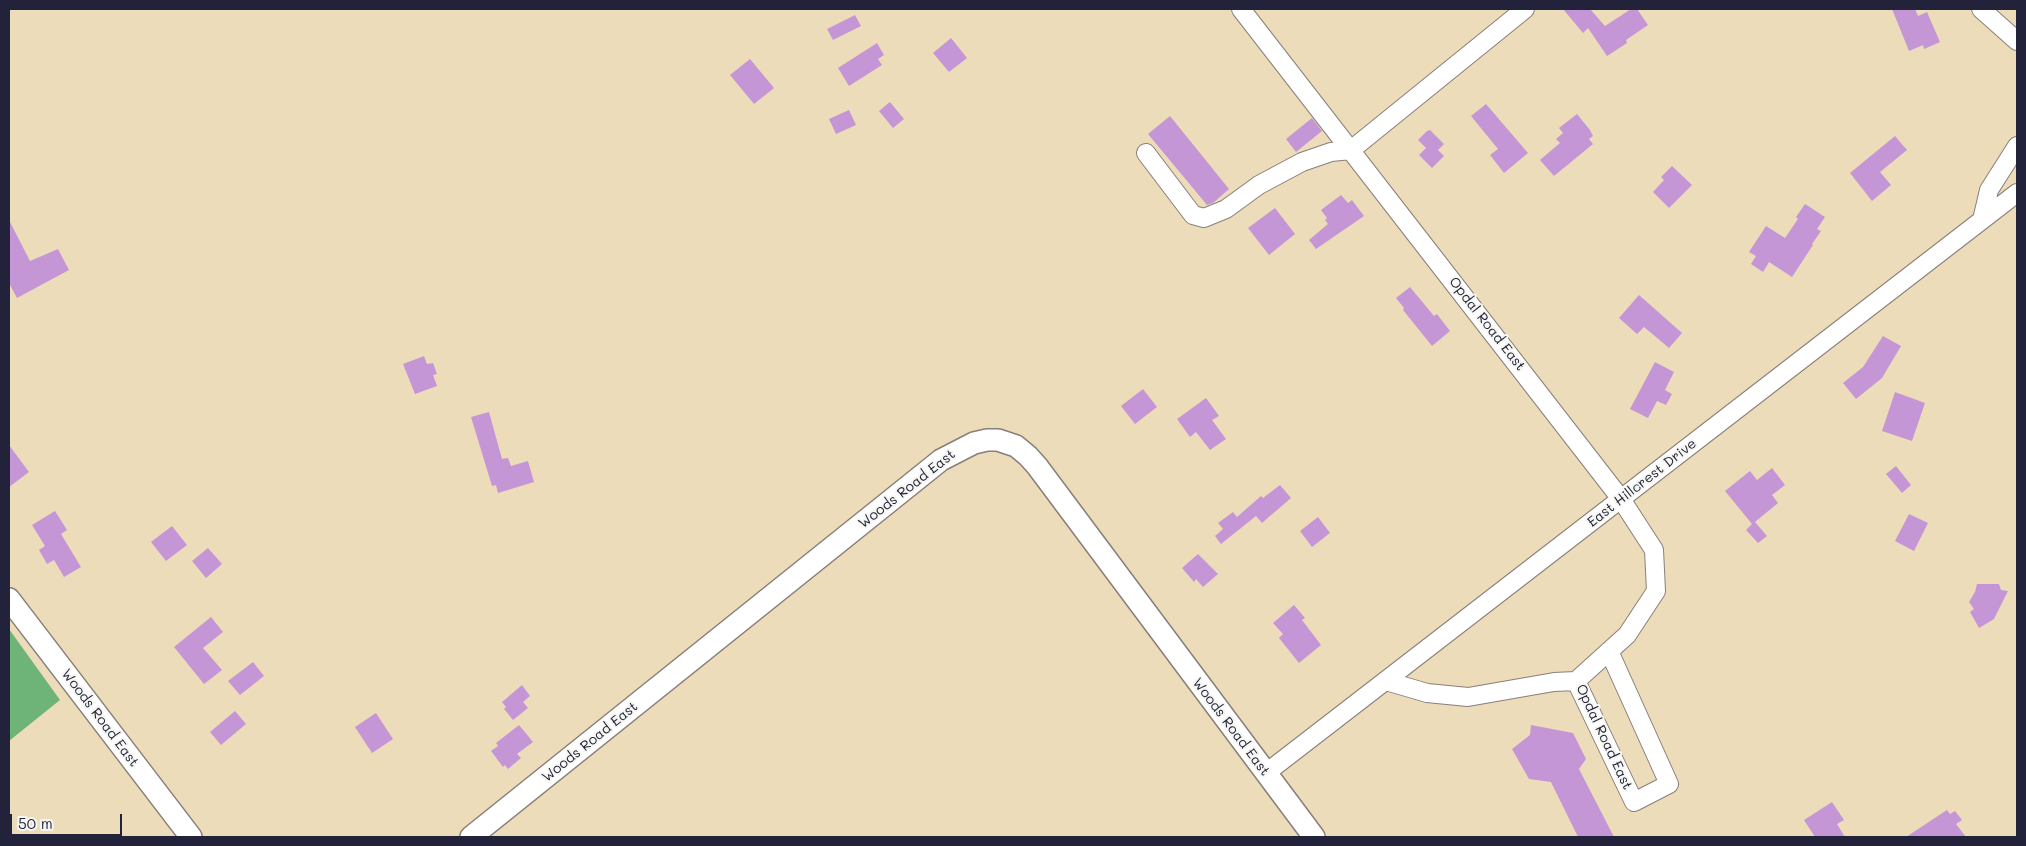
<!DOCTYPE html>
<html>
<head>
<meta charset="utf-8">
<style>
	body { margin:0 }
	#map { position:relative; width:2026px; height:846px; overflow:hidden; background:#eddcba; font-family:Mali,sans-serif }
	canvas { display:block }
	.frame { position:absolute; inset:0; border:10px solid #22223b; pointer-events:none }
	.scale { position:absolute; left:10px; top:814px; width:112px; height:22px; box-sizing:border-box; border:2px solid #22223b; border-top:0; padding-left:6px; font-size:15px; line-height:18px; white-space:nowrap; color:#22223b; -webkit-text-stroke:4px #f6f6f2; paint-order:stroke }
</style>
</head>
<body>
<div id="map">
<canvas width="2026" height="846"></canvas>
<div class="frame"></div>
<div class="scale">50 m</div>
</div>
<script>
const g = document.querySelector('canvas').getContext('2d');
g.lineJoin = 'round';
function fillPath(path, color) {
  g.fillStyle = color;
  g.fill(path, 'evenodd');
}
function shape(rows) {
  const path = new Path2D();
  for (const r of rows) {
    path.moveTo(r[0], r[1]);
    for (let i = 2; i < r.length; i += 2) path.lineTo(r[i], r[i + 1]);
  }
  return path;
}
function strokePath(path, color, width, dash) {
  g.strokeStyle = color;
  g.lineWidth = width;
  g.lineCap = dash ? 'butt' : 'round';
  g.setLineDash(dash || []);
  g.stroke(path);
}
function write(font, color, halo, rows, align = 'center') {
  g.font = font + ' Mali,sans-serif';
  g.lineWidth = 4;
  g.setLineDash([]);
  g.textBaseline = 'middle';
  g.strokeStyle = halo;
  g.fillStyle = color;
  for (const [text, x, y, turn = 0] of rows) {
    g.save();
    g.translate(x, y);
    g.rotate((+turn || 0) * Math.PI / 180);
    g.textAlign = isNaN(turn) ? turn : align;
    if (halo) g.strokeText(text, 0, 0);
    g.fillText(text, 0, 0);
    g.restore();
  }
}
const forest = shape([
	[9,629,60,700,9,741,9,628]
]);
const building = shape([
	[1563,9,1590,9,1605,26,1631,9,1637,9,1648,25,1626,40,1627,43,1607,56,1588,28,1583,33],
	[1892,9,1915,9,1918,16,1927,12,1940,42,1924,49,1923,45,1909,51],
	[855,15,861,26,833,40,827,29],
	[951,38,967,58,949,72,933,53],
	[877,43,884,55,878,59,882,65,849,86,838,68],
	[750,59,774,88,754,104,730,75],
	[890,102,904,119,893,128,879,111],
	[1486,104,1528,153,1504,173,1490,155,1498,149,1471,116],
	[849,110,856,125,836,134,829,119],
	[1577,114,1590,130,1593,136,1589,139,1593,144,1554,176,1540,160,1560,143,1556,139,1563,133,1559,128],
	[1170,116,1229,189,1213,203,1207,205,1148,134],
	[1312,118,1322,131,1296,152,1286,139],
	[1430,130,1444,144,1438,150,1444,156,1432,168,1419,155,1426,148,1418,140,1427,131],
	[1895,136,1907,150,1880,172,1891,185,1872,201,1850,173],
	[1672,166,1692,185,1669,208,1653,192,1664,180,1661,177],
	[1341,195,1348,203,1352,200,1364,216,1316,249,1309,240,1328,224,1325,220,1327,218,1321,210],
	[1805,204,1825,217,1817,229,1821,231,1812,244,1813,245,1792,277,1769,262,1763,272,1751,264,1756,256,1749,252,1766,226,1785,238,1798,219,1796,217],
	[1275,208,1295,234,1269,255,1248,228],
	[9,220,30,261,58,249,69,270,17,298,9,283],
	[1410,287,1434,316,1437,314,1450,331,1432,346,1403,310,1404,308,1396,298],
	[1639,295,1682,333,1669,348,1644,327,1637,334,1619,318],
	[1883,336,1901,346,1882,378,1856,399,1843,383,1863,367],
	[424,356,427,364,433,363,437,374,433,375,437,386,415,394,403,364],
	[1655,362,1674,372,1665,390,1672,394,1666,405,1657,401,1648,418,1630,409],
	[1143,389,1157,407,1135,424,1121,406],
	[1895,392,1925,403,1912,441,1882,431],
	[1206,398,1219,416,1212,420,1226,439,1210,450,1196,432,1190,437,1177,419],
	[489,412,502,459,508,458,511,466,528,461,534,482,498,493,496,485,492,486,471,417],
	[9,445,29,472,9,487],
	[1896,466,1911,485,1902,493,1886,474],
	[1772,468,1785,485,1772,495,1778,503,1755,522,1767,536,1758,543,1746,530,1752,524,1725,491,1750,471,1757,480],
	[1280,485,1291,498,1262,523,1256,516,1221,544,1215,536,1223,529,1218,523,1233,512,1237,517,1261,496,1263,498],
	[55,511,67,530,61,534,81,567,64,577,54,560,47,564,39,550,45,546,32,525],
	[1909,514,1928,523,1914,551,1895,541],
	[1318,517,1330,533,1312,547,1300,531],
	[172,526,187,545,166,561,151,542],
	[208,548,222,564,206,578,192,561],
	[1198,554,1218,574,1203,587,1196,579,1194,582,1182,568],
	[1977,584,1999,584,2001,590,2008,591,1994,619,1979,628,1970,612,1974,609,1969,602,1975,592],
	[1294,605,1305,618,1302,620,1321,645,1299,663,1279,638,1283,634,1273,623],
	[211,617,223,632,203,648,222,670,204,684,174,647],
	[253,662,264,676,240,695,228,681],
	[522,685,530,696,523,702,528,708,513,720,504,709,506,707,502,702],
	[235,711,246,724,221,745,210,732],
	[376,713,393,739,372,753,355,727],
	[519,725,533,742,517,754,521,758,508,769,505,765,503,767,491,751,498,746,496,743],
	[1531,725,1573,733,1586,759,1579,769,1614,837,1578,837,1551,782,1529,779,1512,749,1530,735],
	[1832,802,1844,820,1837,824,1845,837,1815,837,1804,820],
	[1947,810,1950,814,1955,811,1962,820,1956,824,1966,837,1906,837]
]);
const minor = shape([
	[1241,9,1621,499,1654,550,1656,591,1627,635,1576,681,1634,802,1669,784,1609,651],
	[1981,9,2017,41],
	[1146,153,1193,215,1204,218,1226,209,1259,185,1302,162,1331,152,1351,150,1525,9],
	[1982,220,1989,190,2017,146],
	[1386,681,1427,693,1468,697,1554,682,1576,681],
	[1266,773,2017,193]
]);
const major = shape([
	[9,599,191,837],
	[471,837,941,460,974,443,987,440,998,440,1016,446,1028,456,1037,466,1314,837]
]);
const streetNames = [
	["Opdal Road East",1487,324,52],
	["East Hillcrest Drive",1642,483,-38],
	["Woods Road East",907,489,-38],
	["Woods Road East",100,718,53],
	["Woods Road East",1231,727,53],
	["Opdal Road East",1604,737,65],
	["Woods Road East",590,742,-39]
];
fillPath(forest, '#6eb378');
fillPath(building, '#c496d6');
strokePath(minor, '#887f7a', 20);
strokePath(major, '#887f7a', 24);
strokePath(minor, '#fff', 18);
strokePath(major, '#fff', 21);
write('14px', '#22223b', '#f6f6f2', streetNames);
</script>
</body>
</html>
